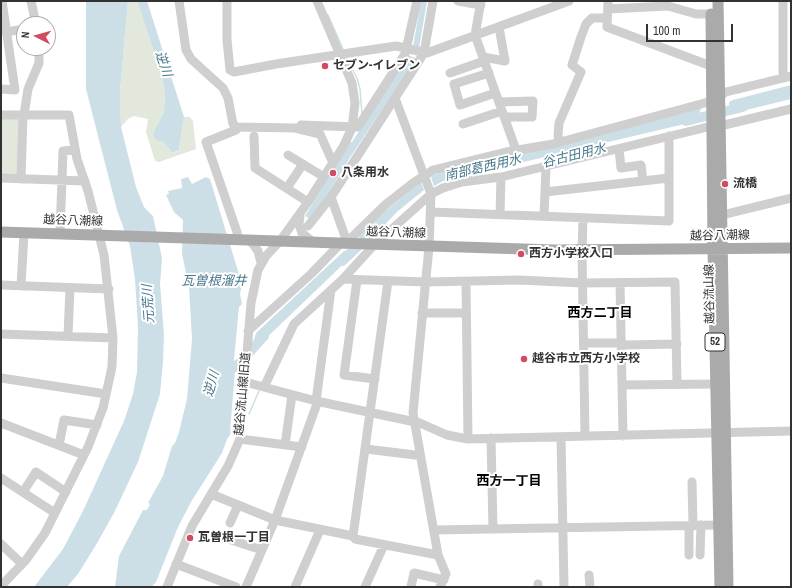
<!DOCTYPE html>
<html>
<head>
<meta charset="utf-8">
<style>
	body { margin:0 }
	#map { position:relative; width:792px; height:588px; overflow:hidden; background:#fff; font-family:"Archivo Narrow",sans-serif }
	canvas { display:block }
	.frame { position:absolute; inset:0; border:2px solid #323232; pointer-events:none }
	.north { position:absolute; left:16px; top:16px; width:40px; height:40px; box-sizing:border-box; background:#fff; border:1px solid #adadad; border-radius:50%; rotate:276deg; font-size:11px; font-weight:700; line-height:16px; text-align:center; color:#323232 }
	.north::after { content:''; display:block; margin:auto; width:14px; height:18px; background:#d24b62; clip-path:polygon(50% 0,100% 100%,50% 72%,0 100%) }
	.scale { position:absolute; left:646px; top:24px; width:87px; height:18px; box-sizing:border-box; border:2px solid #323232; border-top:0; padding-left:5px; font-size:12px; line-height:14px; white-space:nowrap; color:#323232; -webkit-text-stroke:3px #fff; paint-order:stroke }
</style>
</head>
<body>
<div id="map">
<canvas width="792" height="588"></canvas>
<div class="frame"></div>
<div class="north">N</div>
<div class="scale">100 m</div>
</div>
<script>
const g = document.querySelector('canvas').getContext('2d');
g.lineJoin = 'round';
function fillPath(path, color) {
  g.fillStyle = color;
  g.fill(path, 'evenodd');
}
function shape(rows) {
  const path = new Path2D();
  for (const r of rows) {
    path.moveTo(r[0], r[1]);
    for (let i = 2; i < r.length; i += 2) path.lineTo(r[i], r[i + 1]);
  }
  return path;
}
function strokePath(path, color, width, dash) {
  g.strokeStyle = color;
  g.lineWidth = width;
  g.lineCap = dash ? 'butt' : 'round';
  g.setLineDash(dash || []);
  g.stroke(path);
}
function write(font, color, halo, rows, align = 'center') {
  g.font = font + ' "Archivo Narrow","Noto Sans JP",sans-serif';
  g.lineWidth = 4;
  g.setLineDash([]);
  g.textBaseline = 'middle';
  g.strokeStyle = halo;
  g.fillStyle = color;
  for (const [text, x, y, turn = 0] of rows) {
    g.save();
    g.translate(x, y);
    g.rotate((+turn || 0) * Math.PI / 180);
    g.textAlign = isNaN(turn) ? turn : align;
    if (halo) g.strokeText(text, 0, 0);
    g.fillText(text, 0, 0);
    g.restore();
  }
}
const green = shape([
	[128,1,137,1,161,73,165,94,164,112,153,133,164,142,172,153,176,152,179,150,184,117,190,117,193,121,196,149,159,162,155,161,146,132,148,119,134,116,128,119,121,127,120,91],
	[1,119,18,119,21,122,19,175,1,176]
]);
const water = shape([
	[86,1,128,1,120,91,121,127,136,187,144,207,153,216,162,258,160,284,164,335,163,362,160,394,138,462,114,513,96,545,78,574,67,587,34,587,63,549,83,511,124,421,133,394,137,372,138,327,135,279,130,246,117,210,86,89],
	[137,1,147,1,184,117,179,150,172,153,164,142,156,140,153,133,164,112,165,94,161,73],
	[421,1,427,1,419,48,413,47],
	[408,55,415,58,412,65,349,159,312,220,305,216,350,142,352,142],
	[791,85,791,99,730,114,729,102,733,100],
	[701,108,698,120,693,122,443,181,434,186,431,177,433,175,442,172],
	[188,177,192,184,206,177,210,179,242,284,240,294,242,304,239,307,234,360,237,364,237,369,235,371,230,431,222,453,191,502,178,527,156,582,151,587,115,587,119,556,143,510,147,510,150,504,148,503,163,476,172,446,175,443,179,432,187,399,192,339,189,287,182,254,183,220,174,212,166,195,169,194,168,191,182,188,181,179],
	[421,182,424,190,398,211,372,238,359,238,360,234,384,212],
	[344,251,356,252,260,344,255,346,253,343,256,333]
]);
const stream = shape([
	[328,15,343,49],
	[347,59,357,78,360,89,362,114],
	[249,414,259,391],
	[228,437,234,426]
]);
const river = shape([
	[686,121,743,107],
	[342,261,377,228],
	[224,367,236,367,264,336]
]);
const minor = shape([
	[31,1,36,24],
	[179,1,186,50,191,59,223,88,228,98,233,124,237,127,295,128,320,134,333,163],
	[227,1,227,40,230,70],
	[458,1,481,5],
	[481,1,475,35,516,150],
	[608,1,607,27,711,66],
	[783,1,783,78],
	[608,9,668,6,696,14,711,14],
	[6,32,24,29],
	[483,57,505,61,499,27],
	[230,70,234,72,276,64,396,46,427,53,569,1],
	[450,73,484,61],
	[489,73,454,84,460,105,495,93],
	[1,89,15,90,2,1],
	[395,98,431,194,429,247,413,413,438,555,446,574,440,587],
	[499,102,533,101,532,117,504,117],
	[1,115,69,115,77,159,88,191,104,255,113,338,112,367,103,408,88,447,45,533,26,560,1,586],
	[24,115,28,89,39,63,39,48],
	[463,124,502,111],
	[301,125,358,127,405,54,417,1],
	[720,126,791,109],
	[237,127,236,130,206,142,237,232,238,239],
	[254,136,255,168,308,202],
	[559,142,558,136,559,123,581,72,572,65,581,37,586,24,592,18,607,18],
	[619,149,621,168,641,165,643,181],
	[288,155,324,177],
	[1,178,85,181],
	[21,179,23,115],
	[287,188,303,164],
	[545,192,669,178],
	[431,212,669,221,669,136],
	[500,215,501,177,712,126],
	[722,215,791,198],
	[300,216,299,224,302,233,313,242],
	[544,216,546,167],
	[583,218,582,251,585,436],
	[308,226,331,197],
	[60,234,63,151,74,150],
	[250,240,258,251,261,263],
	[347,242,331,197,424,53,433,1],
	[345,244,385,205,413,183,433,170,506,152,553,144,712,101,726,92,791,76],
	[343,279,374,245,431,194,443,188,462,182,501,177],
	[357,280,344,375,375,379],
	[466,282,468,439],
	[620,283,623,436],
	[1,285,109,289],
	[21,286,24,233],
	[422,313,466,313],
	[248,331,311,274,340,244],
	[1,334,113,338],
	[68,336,70,288],
	[584,343,622,343],
	[622,345,677,344],
	[1,378,106,394],
	[245,382,316,401,420,423,447,435,468,439,791,431],
	[622,385,716,384],
	[264,387,294,324,343,279,426,282,519,280,582,283,675,282,677,384],
	[316,401,331,290],
	[1,423,84,455],
	[561,437,564,587],
	[491,438,493,529],
	[240,439,302,447],
	[59,445,64,420,97,425],
	[285,445,292,395],
	[366,449,415,455,420,454],
	[1,478,55,513],
	[692,482,693,526],
	[23,492,36,472,66,492],
	[211,494,275,520,353,536,355,539,438,555],
	[230,523,238,505],
	[689,526,689,555],
	[434,530,718,525],
	[353,536,388,281],
	[225,538,262,550],
	[1,544,22,564],
	[700,555,701,525],
	[176,564,236,587],
	[589,575,590,587],
	[167,587,192,526,228,466,240,439,251,303,258,270,266,256,280,241,308,202,343,147,352,128,355,103,352,83,317,1],
	[246,587,275,520,318,401],
	[295,587,320,530],
	[365,587,384,545],
	[411,587,414,573,444,580],
	[538,587,538,584]
]);
const major = shape([
	[718,1,728,587],
	[711,14,713,249,720,587],
	[1,232,554,250,791,248]
]);
const markers = [
	[325,66,4,"#d24b62"],
	[333,173,4,"#d24b62"],
	[725,184,4,"#d24b62"],
	[521,254,4,"#d24b62"],
	[524,359,4,"#d24b62"],
	[190,538,4,"#d24b62"]
];
const shields = [
	[715,342,20]
];
const shieldNames = [
	["52",715,342]
];
const poiNames = [
	["セブン-イレブン",333,66],
	["八条用水",341,173],
	["流橋",733,184],
	["西方小学校入口",529,254],
	["越谷市立西方小学校",532,359],
	["瓦曽根一丁目",198,538]
];
const streetNames = [
	["越谷八潮線",73,221,2],
	["越谷八潮線",396,233,2],
	["越谷八潮線",720,236,-1],
	["越谷流山線",710,294,-91],
	["越谷流山線旧道",243,394,-85]
];
const waterNames = [
	["逆川",163,64,71],
	["谷古田用水",574,156,-14],
	["南部葛西用水",483,168,-13],
	["瓦曽根溜井",214,282],
	["元荒川",149,304,-94],
	["逆川",212,384,-74]
];
const neighbourhoodNames = [
	["西方二丁目",600,314],
	["西方一丁目",509,482]
];
fillPath(green, '#e3e8dc');
fillPath(water, '#ccdfe6');
strokePath(stream, '#ccdfe6', 1.5);
strokePath(river, '#ccdfe6', 10);
strokePath(minor, '#cfcfcf', 9);
strokePath(major, '#aaa', 11);
for (const [x, y, r, color] of markers) {
  const dot = new Path2D();
  dot.arc(x, y, r, 0, 2 * Math.PI);
  g.fillStyle = color;
  g.fill(dot);
  strokePath(dot, '#fff', 1.5);
}
for (const [x, y, w] of shields) {
  const box = new Path2D();
  box.roundRect(x - w / 2, y - 9, w, 18, 3);
  g.fillStyle = '#fff';
  g.fill(box);
  strokePath(box, '#323232', 1);
}
write('bold 11px', '#323232', null, shieldNames);
write('bold 12px', '#323232', '#fff', poiNames, 'left');
write('12px', '#323232', '#fff', streetNames);
write('italic 13px', '#48788c', '#fff', waterNames);
write('bold 13px', '#000', '#fff', neighbourhoodNames);
</script>
</body>
</html>
